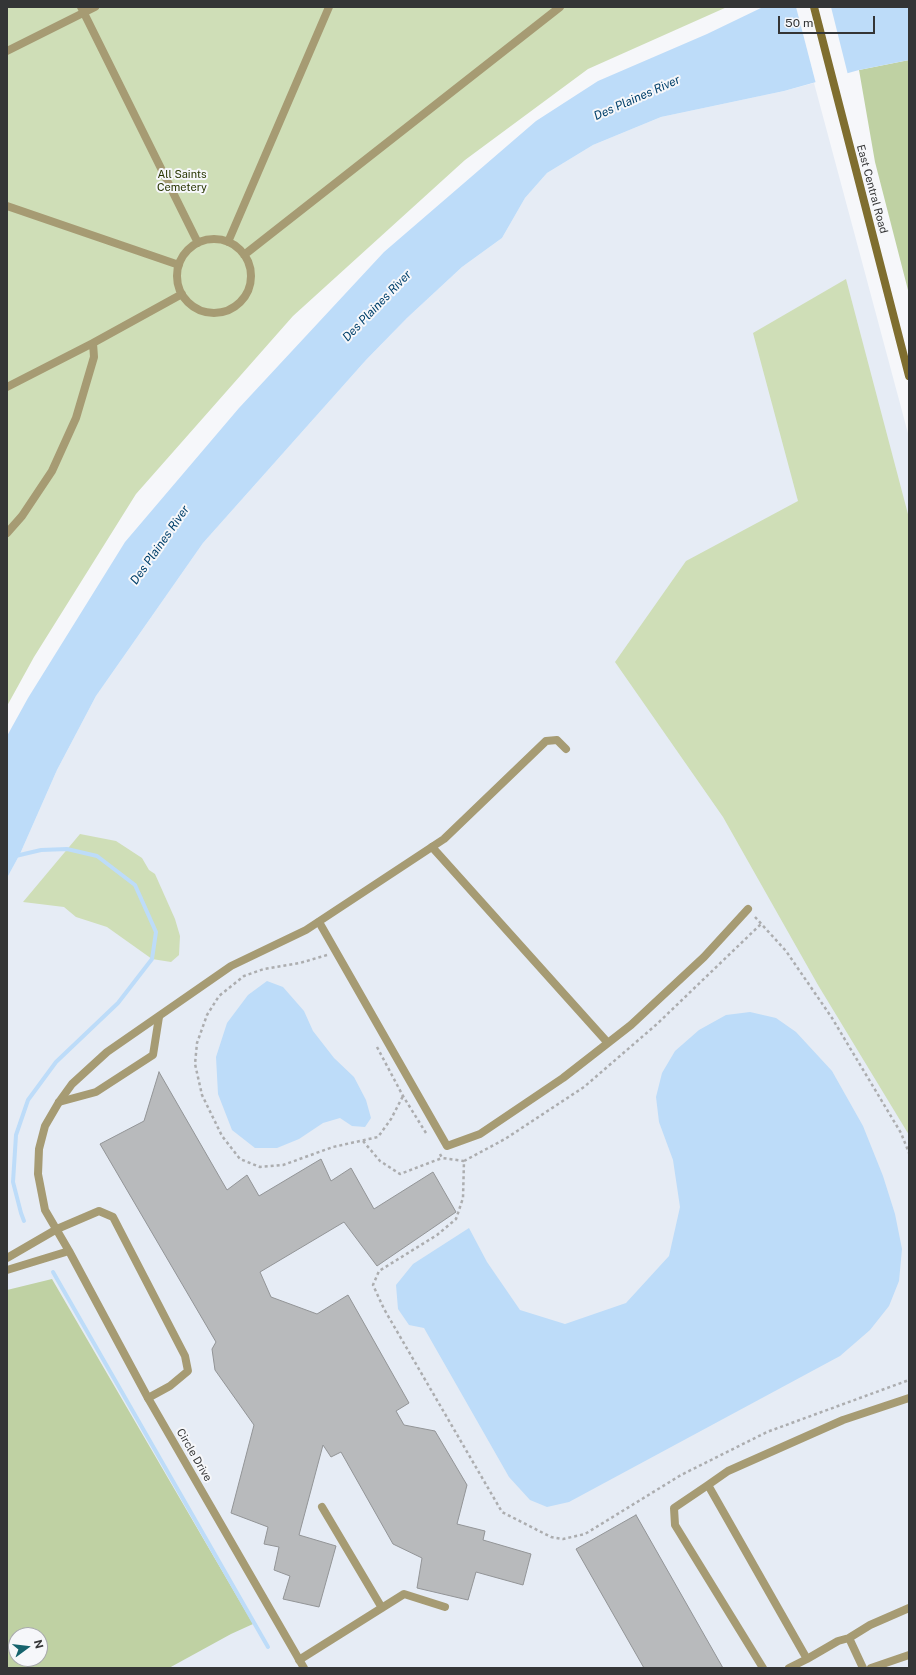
<!DOCTYPE html>
<html>
<head>
<meta charset="utf-8">
<style>
	body { margin:0 }
	#map { position:relative; width:916px; height:1675px; overflow:hidden; background:#f6f7fa; font-family:"Public Sans",sans-serif }
	canvas { display:block }
	.frame { position:absolute; inset:0; border:8px solid #343536; pointer-events:none }
	.north { position:absolute; left:8px; top:1627px; width:40px; height:40px; box-sizing:border-box; background:#f6f7fa; border:1px solid #a8a9ac; border-radius:50%; rotate:75deg; font-size:11px; font-weight:700; line-height:16px; text-align:center; color:#343536 }
	.north::after { content:''; display:block; margin:auto; width:14px; height:18px; background:#16636d; clip-path:polygon(50% 0,100% 100%,50% 72%,0 100%) }
	.scale { position:absolute; left:778px; top:16px; width:97px; height:18px; box-sizing:border-box; border:2px solid #343536; border-top:0; padding-left:5px; font-size:12px; line-height:14px; white-space:nowrap; color:#343536; -webkit-text-stroke:3px #f6f7fa; paint-order:stroke }
</style>
</head>
<body>
<div id="map">
<canvas width="916" height="1675"></canvas>
<div class="frame"></div>
<div class="north">N</div>
<div class="scale">50 m</div>
</div>
<script>
const g = document.querySelector('canvas').getContext('2d');
g.lineJoin = 'round';
function fillPath(path, color) {
  g.fillStyle = color;
  g.fill(path, 'evenodd');
}
function shape(rows) {
  const path = new Path2D();
  for (const r of rows) {
    if (r.length === 3) {
      path.moveTo(r[0] + r[2], r[1]);
      path.arc(r[0], r[1], r[2], 0, 2 * Math.PI);
      continue;
    }
    path.moveTo(r[0], r[1]);
    for (let i = 2; i < r.length; i += 2) path.lineTo(r[i], r[i + 1]);
  }
  return path;
}
function strokePath(path, color, width, dash) {
  g.strokeStyle = color;
  g.lineWidth = width;
  g.lineCap = dash ? 'butt' : 'round';
  g.setLineDash(dash || []);
  g.stroke(path);
}
function write(font, color, halo, rows, align = 'center') {
  g.font = font + ' "Public Sans",sans-serif';
  g.lineWidth = 4;
  g.setLineDash([]);
  g.textBaseline = 'middle';
  g.strokeStyle = halo;
  g.fillStyle = color;
  for (const [text, x, y, turn = 0] of rows) {
    g.save();
    g.translate(x, y);
    g.rotate((+turn || 0) * Math.PI / 180);
    g.textAlign = isNaN(turn) ? turn : align;
    if (halo) g.strokeText(text, 0, 0);
    g.fillText(text, 0, 0);
    g.restore();
  }
}
const built = shape([
	[814,83,909,437,909,1668,7,1668,7,878,20,854,57,770,96,696,203,543,366,360,407,318,462,267,502,238,525,198,547,173,593,145,661,117,784,91],
	[16,1635,40,1635,40,1659,16,1659]
]);
const green = shape([
	[7,7,727,7,588,69,465,160,293,316,136,494,34,657,7,706],
	[846,279,909,518,909,1135,818,985,723,817,615,662,686,561,798,501,753,333],
	[80,834,116,841,142,858,149,870,155,874,175,919,180,936,179,955,171,962,152,959,107,927,76,917,64,907,23,902]
]);
const forest = shape([
	[909,60,909,294,875,162,859,70],
	[52,1279,253,1624,231,1634,169,1668,7,1668,7,1290],
	[16,1635,40,1635,40,1659,16,1659]
]);
const water = shape([
	[763,7,909,7,909,60,859,70,784,91,661,117,593,145,547,173,525,198,502,238,462,267,407,318,366,360,203,543,96,696,57,770,20,854,7,878,7,736,28,698,125,542,239,408,384,252,536,121,598,81,707,34],
	[267,981,283,987,304,1011,313,1031,334,1058,354,1077,366,1100,371,1118,365,1127,352,1126,340,1118,323,1123,299,1139,277,1148,255,1148,232,1130,218,1094,216,1057,227,1023,248,995],
	[750,1012,776,1018,796,1032,832,1071,863,1126,883,1176,895,1214,902,1249,899,1281,889,1306,870,1330,840,1356,569,1502,547,1507,530,1500,509,1477,424,1328,409,1325,398,1309,396,1285,413,1264,469,1228,487,1262,520,1310,565,1324,626,1303,669,1256,680,1207,673,1160,659,1122,656,1097,662,1073,675,1051,699,1030,726,1015]
]);
const pier = shape([
	[796,7,831,7,848,75,816,84]
]);
const stream = shape([
	[7,858,41,850,67,849,97,856,135,885,156,932,152,959,118,1003,56,1062,28,1100,16,1135,13,1182,21,1213,24,1221],
	[53,1272,268,1647]
]);
const building = shape([
	[159,1072,227,1190,247,1175,259,1196,321,1159,331,1181,351,1168,374,1209,433,1172,456,1212,377,1266,344,1222,260,1272,271,1297,317,1314,348,1295,409,1403,396,1411,404,1425,435,1431,467,1485,457,1524,485,1531,483,1540,531,1554,523,1585,476,1572,468,1600,417,1588,422,1558,393,1544,341,1452,331,1457,323,1445,299,1535,336,1546,319,1607,283,1599,290,1576,274,1570,279,1547,264,1544,268,1527,231,1513,254,1425,215,1370,212,1349,216,1342,100,1144,144,1121,159,1072],
	[636,1515,723,1668,644,1668,576,1549,636,1515]
]);
const path = shape([
	[755,917,786,951,832,1018,901,1133,909,1153],
	[327,955,300,963,264,969,244,976,219,996,207,1015,197,1043,195,1064,202,1095,222,1136,240,1159,260,1167,283,1165,333,1147,378,1137,391,1119,403,1096],
	[377,1047,403,1096,426,1133],
	[363,1141,380,1161,400,1174,442,1158],
	[440,1154,442,1158,464,1161,463,1198,456,1219,437,1235,379,1271,373,1285,384,1309,502,1512,551,1537,563,1539,585,1534,681,1475,767,1432,909,1380],
	[464,1161,505,1139,584,1087,657,1024,761,924]
]);
const lane = shape([
	[81,7,198,243],
	[7,51,95,7],
	[7,206,179,265],
	[214,276,37],
	[228,242,329,7],
	[244,255,560,7],
	[7,387,93,343],
	[7,533,22,516,52,471,76,418,94,357,93,343,182,294],
	[432,847,608,1043],
	[319,922,447,1146,480,1134,563,1078,631,1025,704,957,748,909],
	[59,1102,96,1092,153,1055,159,1017],
	[57,1229,99,1211,113,1217,185,1356,188,1371,170,1386,148,1398],
	[909,1398,843,1420,728,1471,708,1485,807,1659,838,1641,849,1638,870,1625,909,1608],
	[708,1485,674,1508,675,1525,763,1668],
	[322,1507,382,1608],
	[849,1638,863,1668],
	[299,1660,404,1594,445,1607],
	[789,1668,807,1659]
]);
const street = shape([
	[7,1258,57,1229],
	[7,1270,69,1251],
	[304,1668,148,1398,69,1251,45,1210,38,1174,39,1149,45,1126,59,1102,72,1084,107,1052,231,966,306,930,444,839,546,741,557,740,566,749],
	[871,1668,909,1655]
]);
const secondary = shape([
	[814,7,909,376]
]);
const parkNames = [
	["All Saints",182,175],
	["Cemetery",182,188]
];
const streetNames = [
	["East Central Road",872,189,75],
	["Circle Drive",194,1455,60]
];
const waterNames = [
	["Des Plaines River",637,98,-24],
	["Des Plaines River",377,306,-46],
	["Des Plaines River",160,545,-55]
];
fillPath(built, '#e6ecf5');
fillPath(green, '#cfdeb7');
fillPath(forest, '#bfd1a3');
fillPath(water, '#bddcf9');
fillPath(pier, '#f6f7fa');
strokePath(stream, '#bddcf9', 4);
fillPath(building, '#b8babc');
strokePath(building, '#939597', 1);
strokePath(path, '#acadaf', 2.5, [3, 3]);
strokePath(lane, '#a69b73', 8);
strokePath(street, '#a69b73', 8);
strokePath(secondary, '#7f6e2f', 8);
write('11px', '#273501', '#f6f7fa', parkNames);
write('11px', '#343536', '#f6f7fa', streetNames);
write('italic 12px', '#00406b', '#f6f7fa', waterNames);
</script>
</body>
</html>
